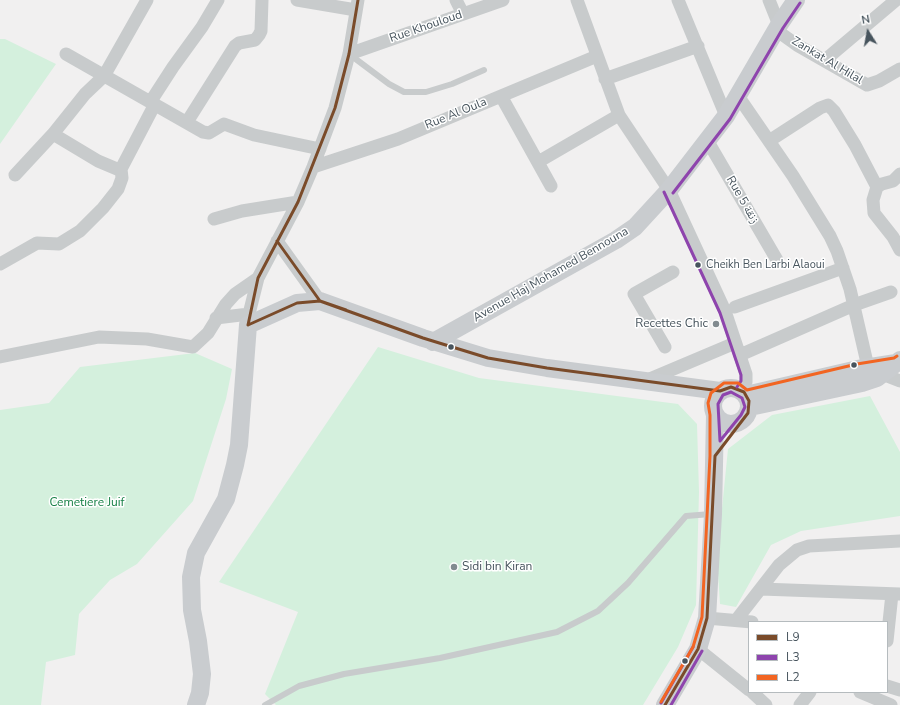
<!DOCTYPE html>
<html>
<head>
<meta charset="utf-8">
<style>
	body { margin:0 }
	#map { position:relative; width:900px; height:705px; overflow:hidden; background:#f1f0f0; font-family:"Nunito Sans",sans-serif }
	canvas { display:block }
	.legend { position:absolute; left:748px; top:621px; width:140px; height:72px; box-sizing:border-box; background:#fff; border:1px solid #b5bbbe; margin:0; padding:5px 7px; list-style:none; font-size:12px; color:#47545d }
	.legend li { display:flex; align-items:center; gap:8px; height:20px }
	.legend b { width:20px; border:1px solid #b5bbbe }
	.north { position:absolute; left:848px; top:12px; width:40px; height:40px; -webkit-text-stroke:3px #fff; paint-order:stroke; rotate:349deg; font-size:11px; font-weight:700; line-height:16px; text-align:center; color:#47545d }
	.north::after { content:''; display:block; margin:auto; width:14px; height:18px; background:#47545d; clip-path:polygon(50% 0,100% 100%,50% 72%,0 100%) }
</style>
</head>
<body>
<div id="map">
<canvas width="900" height="705"></canvas>
<ul class="legend">
<li><b style="height:5px;background:#7a4b2a"></b>L9</li>
<li><b style="height:5px;background:#8e44ad"></b>L3</li>
<li><b style="height:5px;background:#f26522"></b>L2</li>
</ul>
<div class="north">N</div>
</div>
<script>
const g = document.querySelector('canvas').getContext('2d');
g.lineJoin = 'round';
function fillPath(path, color) {
  g.fillStyle = color;
  g.fill(path, 'evenodd');
}
function shape(rows) {
  const path = new Path2D();
  for (const r of rows) {
    if (r.length === 3) {
      path.moveTo(r[0] + r[2], r[1]);
      path.arc(r[0], r[1], r[2], 0, 2 * Math.PI);
      continue;
    }
    path.moveTo(r[0], r[1]);
    for (let i = 2; i < r.length; i += 2) path.lineTo(r[i], r[i + 1]);
  }
  return path;
}
function strokePath(path, color, width, dash) {
  g.strokeStyle = color;
  g.lineWidth = width;
  g.lineCap = dash ? 'butt' : 'round';
  g.setLineDash(dash || []);
  g.stroke(path);
}
function write(font, color, halo, rows, align = 'center') {
  g.font = font + ' "Nunito Sans","Noto Naskh Arabic",sans-serif';
  g.lineWidth = 3;
  g.setLineDash([]);
  g.textBaseline = 'middle';
  g.strokeStyle = halo;
  g.fillStyle = color;
  for (const [text, x, y, turn = 0] of rows) {
    g.save();
    g.translate(x, y);
    g.rotate((+turn || 0) * Math.PI / 180);
    g.textAlign = isNaN(turn) ? turn : align;
    if (halo) g.strokeText(text, 0, 0);
    g.fillText(text, 0, 0);
    g.restore();
  }
}
const green = shape([
	[0,39,5,39,56,64,0,144],
	[378,347,479,378,678,404,697,424,699,492,696,605,678,647,643,705,276,705,265,694,298,612,219,582],
	[195,353,232,369,226,399,193,501,137,564,110,580,79,614,75,655,46,662,41,705,0,705,0,410,49,403,80,367],
	[870,396,900,452,900,516,801,531,771,545,736,607,720,604,717,558,728,449,772,415]
]);
const lane = shape([
	[349,54,389,84,404,92,426,92,452,84,484,70],
	[265,705,299,686,344,674,440,658,557,632,598,611,628,583,686,516,711,514]
]);
const street = shape([
	[297,0,356,10],
	[456,0,463,14],
	[577,0,619,115,669,190,725,311,746,374,746,382,741,390],
	[678,0,726,116],
	[769,0,779,25],
	[776,30,797,45,867,85,879,81,900,69],
	[66,54,203,132,209,133,224,124,254,135,320,149],
	[349,54,503,0],
	[825,60,896,0],
	[605,79,698,46],
	[501,96,551,186],
	[738,96,793,176,830,236,837,251,850,289,868,367],
	[151,101,173,67,202,27,218,0],
	[187,122,235,46,239,43,255,40,259,35,261,31,262,0],
	[53,134,98,161,117,169,121,169,155,104],
	[707,140,777,260],
	[769,141,820,108,828,105,834,111,855,145,877,187],
	[538,162,619,115],
	[313,167,398,139,597,56],
	[15,175,53,134,85,94,104,76,147,0],
	[877,187,873,200,874,213,893,237,900,250],
	[877,187,882,184,893,181,900,174],
	[214,219,242,211,298,202],
	[277,241,320,301],
	[0,264,37,243,59,244,80,231,103,208,118,189,122,178,121,169],
	[735,307,843,268],
	[216,318,249,314],
	[248,325,249,314,258,278,298,202,313,167,335,108,349,54,358,0],
	[665,347,634,294,673,272],
	[740,355,854,305,891,292],
	[0,357,99,337,147,339,193,347,208,333,226,304,235,294,258,278],
	[880,367,882,374,900,381],
	[645,381,735,343],
	[761,589,900,594],
	[707,618,752,622],
	[737,619,779,565,797,550,809,546,900,541],
	[887,641,892,594],
	[698,649,749,690],
	[887,686,900,690],
	[752,692,766,705],
	[860,692,891,705],
	[800,705,810,692]
]);
const secondary = shape([
	[433,342,616,240,635,227,669,190,726,116,779,25,796,0],
	[731,406,18],
	[746,395,858,369,896,363],
	[750,407,862,383,877,378,900,360],
	[196,705,200,693,202,674,198,641,192,610,191,577,196,553,226,499,235,465,239,445,248,325,297,303,320,301,423,338,488,358,547,368,720,391],
	[665,705,698,649,707,618,713,514,715,415]
]);
const bus1 = shape([
	[277,241,320,301,346,310],
	[248,325,297,303,320,301,423,338,488,358,547,368,720,391,731,387,744,392,749,401,748,413,715,456,707,618,698,649,665,705],
	[248,325,258,278,298,202,335,108,349,54,358,0]
]);
const bus2 = shape([
	[664,192,720,313,741,375,741,381,737,387],
	[673,193,730,119,783,28,800,3],
	[731,392,742,398,745,407,741,415,720,441,718,404,723,395,731,392],
	[661,703,693,647],
	[671,705,702,651]
]);
const bus3 = shape([
	[661,702,693,647,702,617,710,456,710,415,708,403,711,393,724,383,738,383,747,390,857,364,894,358,897,356]
]);
const markers = [
	[698,265,3.5,"#47545d"],
	[716,324,4,"#828b90"],
	[451,347,3.5,"#47545d"],
	[854,365,3.5,"#47545d"],
	[454,567,4,"#828b90"],
	[685,661,3.5,"#47545d"]
];
const busNames = [
	["Cheikh Ben Larbi Alaoui",706,265]
];
const streetNames = [
	["Rue Khouloud",426,27,-19],
	["Zankat Al Hilal",827,61,31],
	["Rue Al Oula",456,114,-22],
	["Rue 5 زنقة",742,200,60],
	["Avenue Haj Mohamed Bennouna",551,275,-30]
];
const poiNames = [
	["Recettes Chic",708,324],
	["Sidi bin Kiran",462,567,"left"]
];
const parkNames = [
	["Cemetiere Juif",87,503]
];
fillPath(green, '#d4f0dd');
strokePath(lane, '#c8cbcc', 6);
strokePath(street, '#c8cbcc', 13);
strokePath(secondary, '#c9cccf', 18);
strokePath(bus1, '#7a4b2a', 3);
strokePath(bus2, '#8e44ad', 3);
strokePath(bus3, '#f26522', 3);
for (const [x, y, r, color] of markers) {
  const dot = new Path2D();
  dot.arc(x, y, r, 0, 2 * Math.PI);
  g.fillStyle = color;
  g.fill(dot);
  strokePath(dot, '#fff', 1.5);
}
write('11px', '#47545d', '#fff', busNames, 'left');
write('12px', '#47545d', '#fff', streetNames);
write('12px', '#47545d', '#fff', poiNames, 'right');
write('12px', '#168045', '#fff', parkNames);
</script>
</body>
</html>
